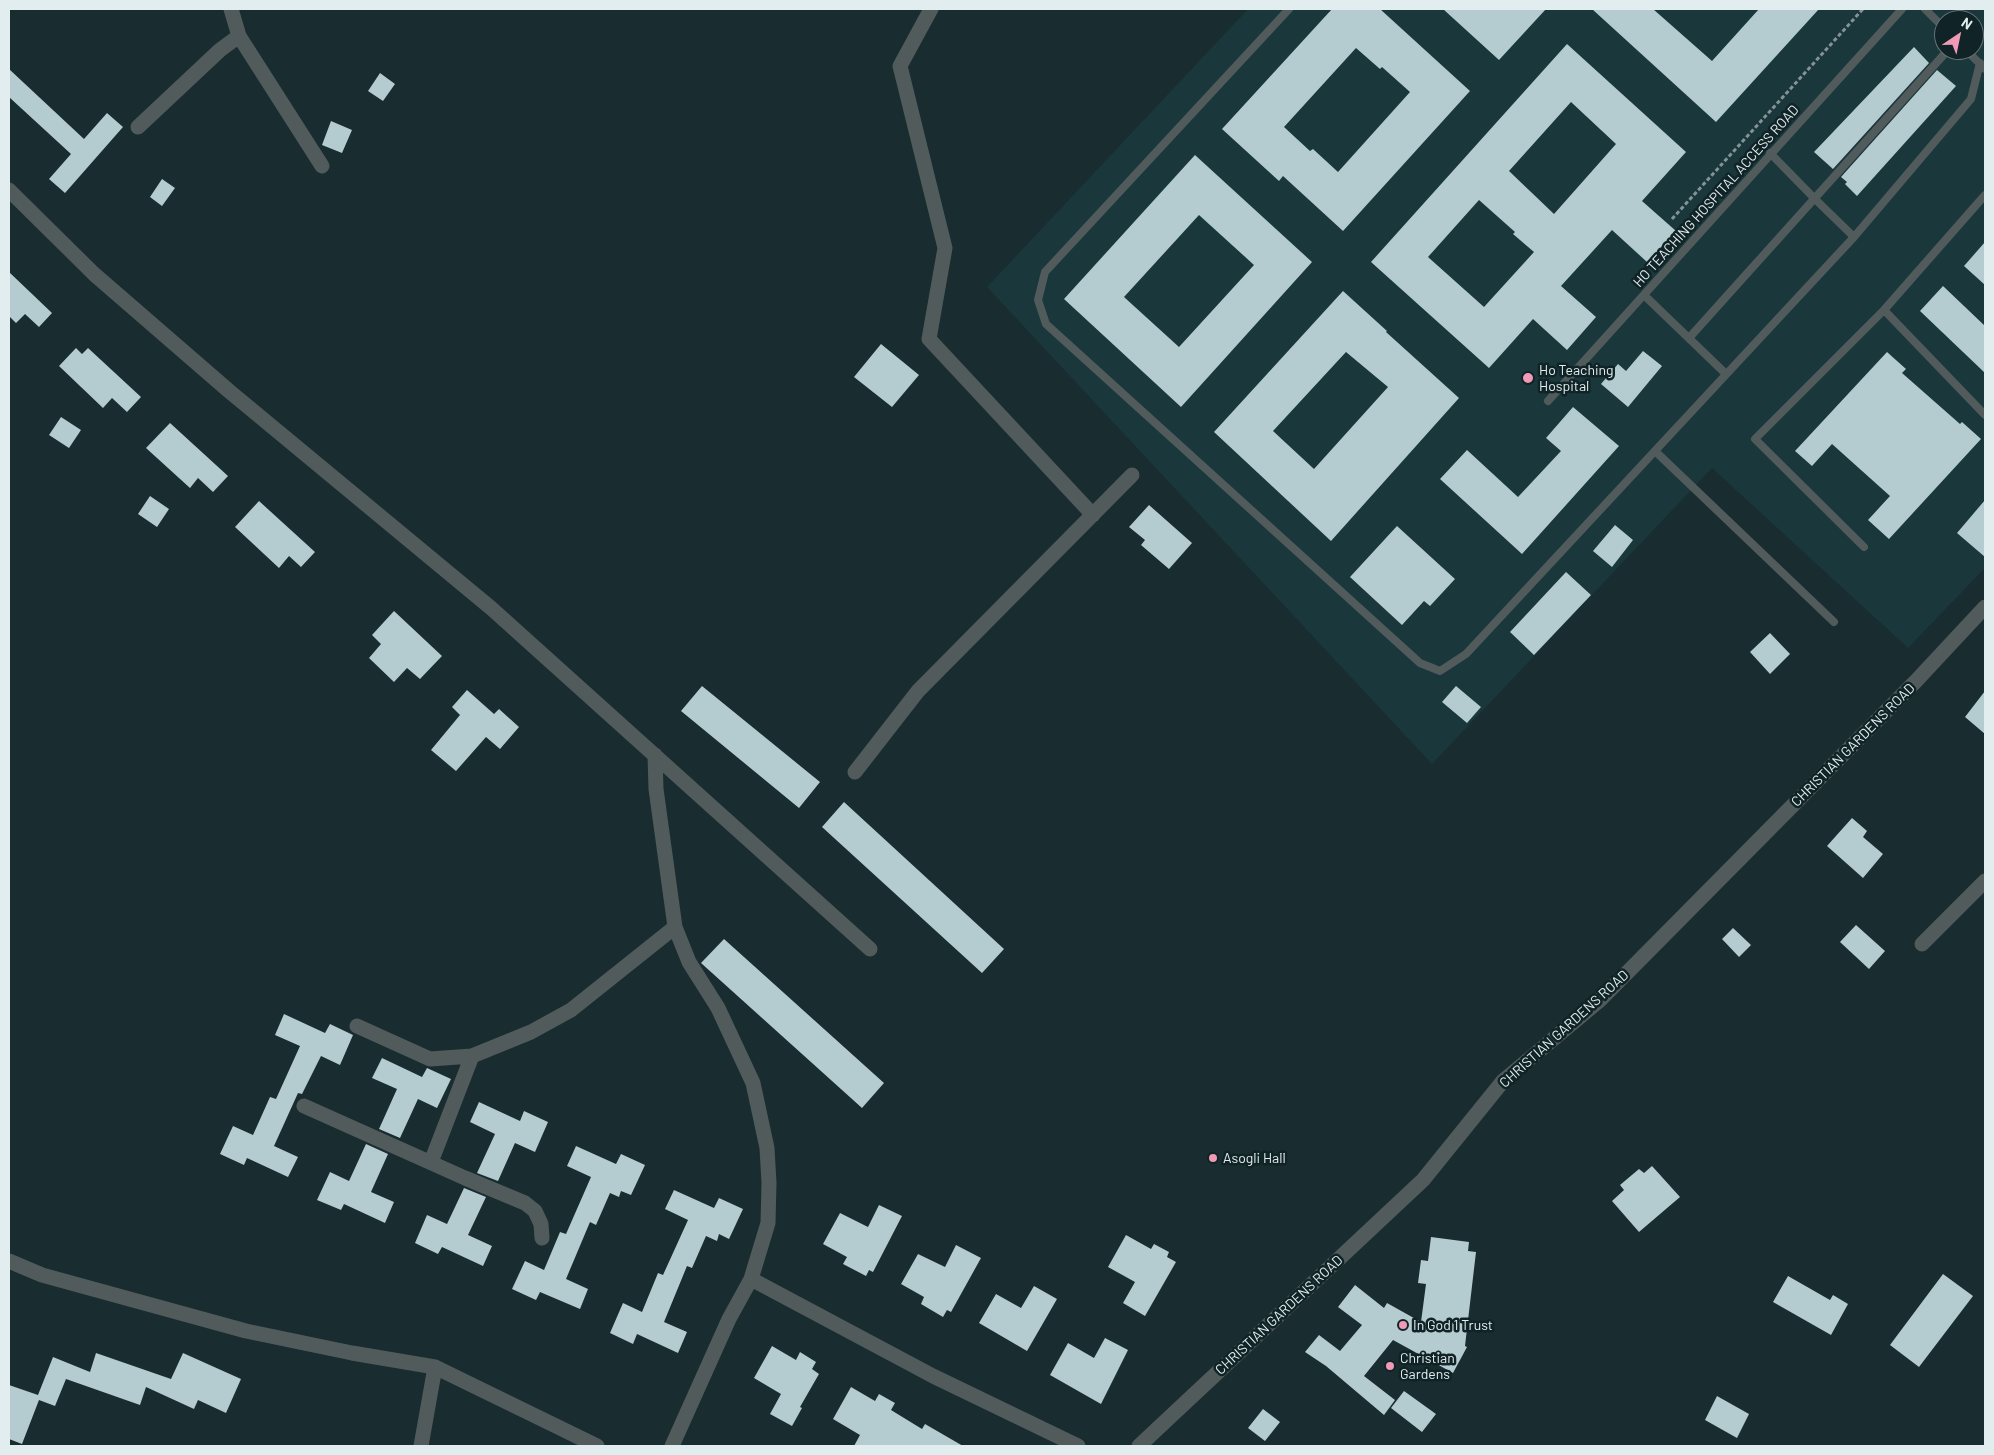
<!DOCTYPE html>
<html>
<head>
<meta charset="utf-8">
<style>
	body { margin:0 }
	#map { position:relative; width:1994px; height:1455px; overflow:hidden; background:#192c30; font-family:Barlow,sans-serif }
	canvas { display:block }
	.frame { position:absolute; inset:0; border:10px solid #e2edef; pointer-events:none }
	.north { position:absolute; left:1934px; top:10px; width:50px; height:50px; box-sizing:border-box; background:#102326; border:1px solid #647476; border-radius:50%; rotate:34deg; font-size:14px; font-weight:700; line-height:20px; text-align:center; color:#e2edef }
	.north::after { content:''; display:block; margin:auto; width:18px; height:22px; background:#f09ab6; clip-path:polygon(50% 0,100% 100%,50% 72%,0 100%) }
</style>
</head>
<body>
<div id="map">
<canvas width="1994" height="1455"></canvas>
<div class="frame"></div>
<div class="north">N</div>
</div>
<script>
const g = document.querySelector('canvas').getContext('2d');
g.lineJoin = 'round';
function fillPath(path, color) {
  g.fillStyle = color;
  g.fill(path, 'evenodd');
}
function shape(rows) {
  const path = new Path2D();
  for (const r of rows) {
    path.moveTo(r[0], r[1]);
    for (let i = 2; i < r.length; i += 2) path.lineTo(r[i], r[i + 1]);
  }
  return path;
}
function strokePath(path, color, width, dash) {
  g.strokeStyle = color;
  g.lineWidth = width;
  g.lineCap = dash ? 'butt' : 'round';
  g.setLineDash(dash || []);
  g.stroke(path);
}
function write(font, color, halo, rows, align = 'center') {
  g.font = font + ' Barlow,sans-serif';
  g.lineWidth = 5;
  g.setLineDash([]);
  g.textBaseline = 'middle';
  g.strokeStyle = halo;
  g.fillStyle = color;
  for (const [text, x, y, turn = 0] of rows) {
    g.save();
    g.translate(x, y);
    g.rotate((+turn || 0) * Math.PI / 180);
    g.textAlign = isNaN(turn) ? turn : align;
    if (halo) g.strokeText(text, 0, 0);
    g.fillText(text, 0, 0);
    g.restore();
  }
}
const built = shape([
	[1248,9,1985,9,1985,568,1908,648,1712,468,1432,764,987,287],
	[1944,20,1974,20,1974,50,1944,50]
]);
const building = shape([
	[1332,9,1380,9,1470,91,1343,231,1283,176,1279,181,1222,129],
	[1356,48,1380,69,1382,67,1410,92,1338,172,1313,149,1310,151,1284,127],
	[1443,9,1546,9,1499,60],
	[1592,9,1653,9,1712,61,1759,9,1819,9,1716,122],
	[1567,44,1686,152,1642,201,1676,231,1647,262,1612,230,1561,286,1596,317,1567,350,1533,319,1489,368,1371,262],
	[1571,102,1616,144,1554,214,1509,171],
	[1479,200,1515,232,1513,234,1534,252,1484,307,1428,257],
	[1914,47,1929,63,1833,169,1814,152],
	[9,69,84,139,107,113,123,127,65,193,49,179,71,154,9,97],
	[1937,70,1956,86,1857,196,1845,184,1847,182,1841,177],
	[380,73,395,84,383,101,368,91],
	[331,121,352,130,342,153,322,145],
	[1195,155,1312,262,1181,407,1064,299],
	[1199,215,1254,265,1179,347,1124,297],
	[162,179,175,188,162,206,150,197],
	[1985,242,1985,285,1964,266],
	[9,272,52,313,39,327,25,314,16,323,9,316],
	[1943,286,1985,326,1985,373,1920,311],
	[1343,291,1387,331,1386,332,1459,398,1331,541,1214,432],
	[1346,352,1388,387,1314,469,1273,431],
	[881,344,919,375,892,407,854,377],
	[76,348,82,354,88,348,141,397,127,412,112,398,103,408,59,366],
	[1643,351,1662,366,1628,407,1601,384,1618,364,1626,371],
	[1887,352,1906,369,1902,373,1960,424,1962,422,1981,439,1889,539,1868,520,1890,496,1832,444,1812,466,1795,451],
	[1573,407,1619,446,1522,554,1440,479,1467,450,1518,497,1561,451,1546,438],
	[61,417,81,430,69,448,49,435],
	[170,423,228,476,213,492,198,478,190,488,146,448],
	[150,496,169,509,157,527,138,514],
	[1985,500,1985,557,1957,533],
	[259,501,315,552,301,567,289,556,279,568,235,527],
	[1149,505,1192,543,1169,569,1141,545,1145,540,1129,527],
	[1615,525,1633,540,1612,567,1593,551],
	[1397,526,1455,579,1430,606,1424,601,1402,625,1350,577],
	[1566,572,1591,595,1534,655,1510,632],
	[394,611,442,656,420,679,407,668,394,682,369,658,381,644,372,635],
	[1770,633,1790,654,1770,674,1750,652],
	[702,686,820,782,799,808,681,711],
	[1456,686,1481,707,1467,723,1442,702],
	[467,690,494,714,499,709,519,727,500,749,486,737,456,771,431,750,460,715,452,707],
	[1985,691,1985,734,1965,717],
	[844,802,1004,949,982,973,822,827],
	[1852,818,1867,831,1863,837,1883,854,1863,878,1827,846],
	[1856,925,1885,951,1869,969,1840,942],
	[1733,928,1751,945,1739,957,1722,939],
	[724,939,884,1083,862,1108,701,963],
	[284,1014,325,1033,330,1024,353,1035,340,1065,321,1056,302,1094,298,1093,274,1146,298,1157,288,1177,247,1158,244,1165,220,1154,233,1126,253,1135,270,1097,276,1099,300,1046,275,1035],
	[382,1058,422,1077,427,1068,451,1079,437,1108,418,1099,400,1138,379,1129,397,1089,372,1078],
	[479,1102,520,1121,524,1111,548,1122,535,1152,515,1143,498,1181,477,1173,495,1134,470,1122],
	[366,1144,388,1154,371,1192,394,1202,385,1223,344,1204,341,1210,317,1200,330,1172,349,1181],
	[576,1146,616,1164,621,1154,645,1165,631,1195,621,1191,619,1197,610,1193,596,1225,590,1222,566,1279,588,1289,580,1309,540,1292,536,1300,512,1289,525,1261,544,1270,560,1232,566,1234,591,1177,567,1166],
	[1652,1166,1680,1197,1639,1232,1612,1201,1624,1190,1620,1185,1639,1169,1644,1173],
	[464,1188,486,1197,468,1235,492,1246,483,1266,442,1247,438,1254,415,1243,427,1215,447,1224],
	[674,1190,714,1208,719,1198,743,1209,729,1239,719,1234,717,1241,706,1236,692,1268,687,1266,664,1322,687,1332,678,1353,637,1334,633,1344,610,1333,623,1303,642,1312,658,1273,663,1275,688,1220,665,1209],
	[879,1205,902,1216,873,1272,869,1270,866,1276,843,1264,847,1257,823,1244,840,1213,868,1227],
	[1126,1235,1151,1249,1154,1244,1169,1252,1167,1257,1176,1262,1145,1316,1123,1303,1135,1282,1108,1267],
	[1431,1237,1469,1242,1468,1251,1476,1252,1465,1346,1467,1347,1453,1373,1393,1340,1364,1376,1395,1400,1384,1415,1326,1366,1305,1352,1319,1335,1340,1351,1362,1325,1338,1307,1355,1285,1384,1308,1387,1303,1421,1322,1426,1284,1418,1283,1421,1260,1428,1261],
	[956,1245,981,1258,951,1312,947,1310,943,1317,921,1304,924,1297,901,1284,918,1254,945,1267],
	[1943,1274,1973,1296,1919,1367,1890,1345],
	[1788,1276,1830,1300,1833,1295,1848,1304,1831,1335,1773,1302],
	[1034,1286,1057,1299,1027,1351,979,1323,996,1294,1021,1308],
	[1105,1338,1128,1350,1101,1404,1050,1375,1068,1343,1094,1358],
	[772,1346,796,1360,800,1352,816,1362,812,1369,819,1374,800,1407,802,1408,792,1426,770,1414,781,1394,754,1378],
	[96,1353,171,1379,183,1353,241,1379,226,1413,198,1400,194,1409,146,1387,140,1405,66,1379,55,1406,39,1400,22,1444,9,1439,9,1385,38,1395,53,1357,90,1372],
	[851,1387,875,1401,879,1394,895,1403,891,1410,922,1429,925,1424,963,1446,854,1446,860,1435,833,1419],
	[1404,1391,1436,1414,1422,1432,1391,1408],
	[1717,1396,1749,1414,1737,1438,1705,1420],
	[1263,1409,1280,1422,1265,1441,1248,1428]
]);
const path = shape([
	[1672,219,1863,9]
]);
const service = shape([
	[1289,9,1045,272,1038,300,1046,324,1420,663,1440,671,1466,654,1854,237,1971,99,1980,63],
	[1925,9,1944,28],
	[1966,50,1985,69],
	[1770,153,1815,199,1854,237],
	[1644,295,1726,374],
	[1884,310,1985,415],
	[1689,338,1948,50],
	[1548,401,1902,9],
	[1655,451,1834,622],
	[1864,547,1755,439,1884,310,1985,195]
]);
const minor = shape([
	[931,9,900,66,945,248,929,339,1093,515],
	[239,36,322,166],
	[138,127,220,50,239,36,231,9],
	[9,190,94,274,229,391,491,608,870,949],
	[655,755,656,789,675,927,689,962,718,1008,753,1083,767,1148,769,1183,768,1223,751,1279,729,1319,672,1446],
	[855,772,918,691,1132,475],
	[1922,944,1985,881],
	[357,1026,430,1059,472,1056,531,1032,571,1010,675,927],
	[304,1106,465,1178,525,1203,535,1211,541,1224,542,1238],
	[431,1162,472,1056],
	[9,1261,42,1275,246,1331,352,1353,435,1367,597,1446],
	[751,1279,933,1376,1078,1446],
	[421,1446,435,1367],
	[1139,1446,1423,1180,1503,1081,1600,1000,1916,681,1985,607]
]);
const markers = [
	[1528,378,6,"#f09ab6"],
	[1213,1158,5,"#f09ab6"],
	[1403,1325,5,"#f09ab6"],
	[1390,1366,5,"#f09ab6"]
];
const streetNames = [
	["HO TEACHING HOSPITAL ACCESS ROAD",1716,196,-48],
	["CHRISTIAN GARDENS ROAD",1853,745,-45],
	["CHRISTIAN GARDENS ROAD",1564,1029,-42],
	["CHRISTIAN GARDENS ROAD",1279,1315,-43]
];
const poiNames = [
	["Ho Teaching",1539,370],
	["Hospital",1539,386],
	["Asogli Hall",1223,1158],
	["In God 1 Trust",1413,1325],
	["Christian",1400,1358],
	["Gardens",1400,1374]
];
fillPath(built, '#1a373c');
fillPath(building, '#b4cbcf');
strokePath(path, '#849396', 3, [4, 2.5]);
strokePath(service, '#525b5c', 8);
strokePath(minor, '#525b5c', 15);
for (const [x, y, r, color] of markers) {
  const dot = new Path2D();
  dot.arc(x, y, r, 0, 2 * Math.PI);
  g.fillStyle = color;
  g.fill(dot);
  strokePath(dot, '#102326', 2);
}
write('14px', '#e2edef', '#102326', streetNames);
write('14px', '#e2edef', '#102326', poiNames, 'left');
</script>
</body>
</html>
